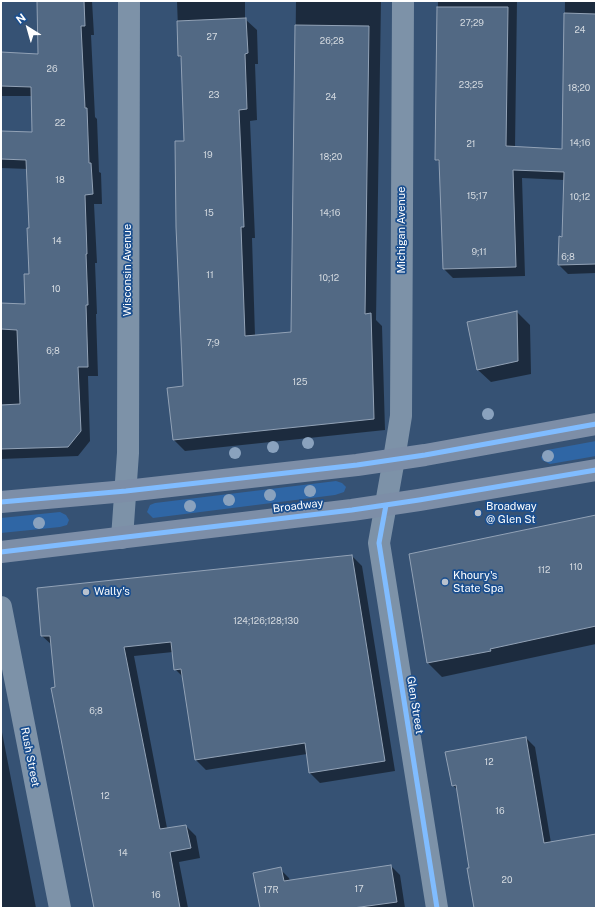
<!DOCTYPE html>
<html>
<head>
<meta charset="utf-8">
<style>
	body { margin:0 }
	#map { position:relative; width:597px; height:909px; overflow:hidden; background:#365274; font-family:"Public Sans",sans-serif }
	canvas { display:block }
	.frame { position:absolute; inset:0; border:2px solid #fff; pointer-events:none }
	.north { position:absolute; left:8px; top:8px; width:40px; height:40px; -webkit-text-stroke:3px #1b4f8f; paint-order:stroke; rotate:323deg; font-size:11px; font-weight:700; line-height:16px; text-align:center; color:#fff }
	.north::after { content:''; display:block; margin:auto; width:14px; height:18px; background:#fff; clip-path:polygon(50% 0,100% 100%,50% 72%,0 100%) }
</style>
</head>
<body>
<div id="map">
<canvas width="597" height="909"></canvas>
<div class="frame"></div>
<div class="north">N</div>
</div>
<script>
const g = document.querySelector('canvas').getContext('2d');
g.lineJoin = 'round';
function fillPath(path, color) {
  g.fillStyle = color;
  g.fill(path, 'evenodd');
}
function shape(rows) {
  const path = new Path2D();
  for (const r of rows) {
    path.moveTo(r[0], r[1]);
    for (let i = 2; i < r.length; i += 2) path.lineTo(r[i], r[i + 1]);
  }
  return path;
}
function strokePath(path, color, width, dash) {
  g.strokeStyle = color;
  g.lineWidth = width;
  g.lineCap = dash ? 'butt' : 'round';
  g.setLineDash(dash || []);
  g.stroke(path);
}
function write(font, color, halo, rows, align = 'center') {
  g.font = font + ' "Public Sans",sans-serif';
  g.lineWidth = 3.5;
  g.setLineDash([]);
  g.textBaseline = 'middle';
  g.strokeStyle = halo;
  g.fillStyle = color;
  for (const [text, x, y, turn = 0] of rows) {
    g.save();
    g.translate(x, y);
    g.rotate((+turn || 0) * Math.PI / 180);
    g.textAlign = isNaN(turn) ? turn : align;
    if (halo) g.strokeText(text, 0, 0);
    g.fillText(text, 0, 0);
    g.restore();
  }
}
const green = shape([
	[596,441,596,456,550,464,542,460,541,457,547,450],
	[336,481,342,483,346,487,344,492,335,495,153,518,147,512,150,505,155,503],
	[60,512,66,515,69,520,67,525,60,527,1,533,1,518]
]);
const shadow = shape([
	[38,1,92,1,94,35,91,35,95,117,97,119,99,172,101,173,102,204,94,204,97,263,95,263,97,314,96,314,98,376,88,376,90,441,78,456,1,459,1,304,26,305,30,275,30,229,28,169,1,168,1,132,34,133,32,96,1,96,1,53,40,55],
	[177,1,245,1,245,19,257,30,258,64,255,64,257,120,250,121,255,238,252,238,255,336,292,333,296,1,381,1,376,320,382,326,385,430,185,451,174,440,184,387,185,142,182,59,179,56],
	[438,1,517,1,515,148,563,150,565,1,596,1,596,273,568,274,559,265,563,238,564,180,522,178,525,276,453,278,444,269,440,163,436,159],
	[517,312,530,325,531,374,491,382,478,370],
	[596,516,596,644,442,677,428,663,410,555],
	[352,556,362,566,395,771,320,783,310,773,307,754,206,770,196,760,183,677,175,669,173,652,134,656,167,828,186,826,196,836,200,858,179,862,188,908,95,908,56,688,52,645,42,636],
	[1,727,36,908,1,908],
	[526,738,535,747,551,843,596,835,596,908,479,908,470,869,458,791,453,785],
	[391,866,400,875,405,908,261,908,280,869,289,878,290,881]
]);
const building = shape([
	[37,1,84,1,85,26,81,26,85,108,87,108,89,163,91,163,93,194,85,195,87,254,86,254,88,305,86,305,88,367,78,367,81,431,68,447,1,449,1,405,20,404,17,330,1,329,1,303,25,304,24,274,29,274,27,228,29,228,26,160,1,159,1,131,32,132,31,87,1,86,1,52,38,54,37,1],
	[437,7,508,7,506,146,562,149,564,13,596,14,596,264,558,265,559,236,562,237,564,172,513,170,516,267,443,269,439,160,435,160,437,7],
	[246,18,248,53,245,54,247,109,239,110,244,227,241,227,245,336,291,332,295,25,369,26,365,314,371,313,374,419,173,440,167,388,183,386,176,227,175,141,184,141,181,56,178,56,177,21,246,18],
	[517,311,518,361,477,370,467,322,517,311],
	[596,515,596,626,490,649,491,651,427,663,409,554,596,515],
	[352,555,385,761,309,773,305,743,195,760,181,669,174,670,171,642,124,647,160,829,186,825,191,848,170,852,180,908,94,908,51,688,55,687,50,636,41,636,37,588,352,555],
	[526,737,544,843,596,834,596,908,474,908,467,868,469,868,456,785,452,786,445,752,526,737],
	[391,865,397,902,353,908,260,908,253,873,281,867,284,881,391,865]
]);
const minor = shape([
	[403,1,401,416,394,459,379,543,437,908],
	[122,538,128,453,129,1],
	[1,607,60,908]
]);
const primary = shape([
	[1,502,126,491,357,465,425,455,596,424],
	[1,552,352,510,419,500,596,470]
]);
const cycleway = shape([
	[1,502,126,491,357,465,425,455,596,424],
	[386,505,379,543,437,908],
	[1,552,352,510,419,500,596,470]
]);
const trees = [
	[488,414],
	[308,443],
	[273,447],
	[235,453],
	[548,456],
	[310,491],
	[270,495],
	[229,500],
	[190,506],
	[39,523]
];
const markers = [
	[478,513,4,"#b9c2ce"],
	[445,582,4,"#b9c2ce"],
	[86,592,4,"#b9c2ce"]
];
const numberNames = [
	["27;29",472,23],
	["24",580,30],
	["27",212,37],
	["26;28",332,41],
	["26",52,69],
	["23;25",471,85],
	["18;20",579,88],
	["23",214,95],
	["24",331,97],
	["22",60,123],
	["14;16",580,143],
	["21",471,144],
	["19",208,155],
	["18;20",331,157],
	["18",60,180],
	["15;17",477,196],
	["10;12",580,197],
	["15",209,213],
	["14;16",330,213],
	["14",57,241],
	["9;11",479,252],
	["6;8",568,257],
	["11",210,275],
	["10;12",329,278],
	["10",56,289],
	["7;9",213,343],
	["6;8",53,351],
	["125",300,382],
	["110",576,567],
	["112",544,570],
	["124;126;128;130",266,621],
	["6;8",96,711],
	["12",489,762],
	["12",105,796],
	["16",500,811],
	["14",123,853],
	["20",507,880],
	["17",359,889],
	["17R",271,890],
	["16",156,895]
];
const streetNames = [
	["Michigan Avenue",402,230,-90],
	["Wisconsin Avenue",128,270,-90],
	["Broadway",298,506,-7],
	["Glen Street",415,705,81],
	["Rush Street",30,757,79]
];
const poiNames = [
	["Broadway",486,507],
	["@ Glen St",486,520],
	["Khoury's",453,576],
	["State Spa",453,589],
	["Wally's",94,592]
];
fillPath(green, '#2f66a5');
fillPath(shadow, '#0007');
fillPath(building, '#526984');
strokePath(building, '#92a2b6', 1);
strokePath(minor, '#7d92a8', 22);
strokePath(primary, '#7d8ea7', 22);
strokePath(cycleway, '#80bcff', 5);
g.fillStyle = '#8aa2be';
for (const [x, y] of trees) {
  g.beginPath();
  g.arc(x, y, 6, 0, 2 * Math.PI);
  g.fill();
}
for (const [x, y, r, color] of markers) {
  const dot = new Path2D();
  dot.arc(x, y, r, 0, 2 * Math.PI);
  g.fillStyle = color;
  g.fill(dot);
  strokePath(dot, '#1b4f8f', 1.5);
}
write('9px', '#d4dae0', null, numberNames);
write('11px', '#fff', '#1b4f8f', streetNames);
write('11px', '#fff', '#1b4f8f', poiNames, 'left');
</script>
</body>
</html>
